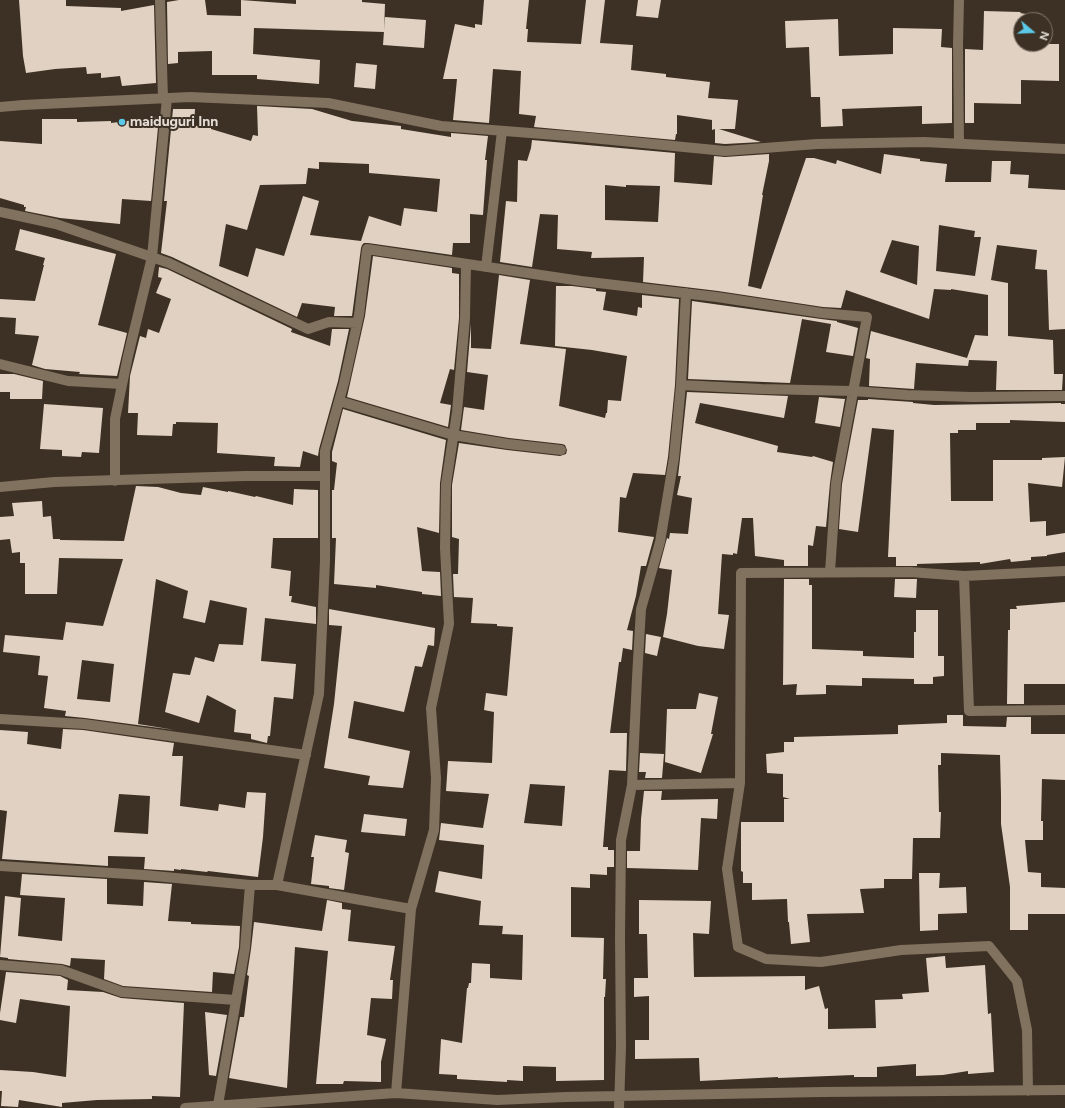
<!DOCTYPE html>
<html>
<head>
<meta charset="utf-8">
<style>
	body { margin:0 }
	#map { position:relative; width:1065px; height:1108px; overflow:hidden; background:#3c3124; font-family:Figtree,sans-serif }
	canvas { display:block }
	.north { position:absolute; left:1013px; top:12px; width:40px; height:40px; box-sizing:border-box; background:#3c3124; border:1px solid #80766b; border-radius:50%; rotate:109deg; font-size:11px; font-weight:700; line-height:16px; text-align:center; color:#e5ddd6 }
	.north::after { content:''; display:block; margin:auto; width:14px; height:18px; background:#5bc8e7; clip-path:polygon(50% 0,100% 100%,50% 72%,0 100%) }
</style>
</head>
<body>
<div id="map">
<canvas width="1065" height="1108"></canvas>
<div class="north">N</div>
</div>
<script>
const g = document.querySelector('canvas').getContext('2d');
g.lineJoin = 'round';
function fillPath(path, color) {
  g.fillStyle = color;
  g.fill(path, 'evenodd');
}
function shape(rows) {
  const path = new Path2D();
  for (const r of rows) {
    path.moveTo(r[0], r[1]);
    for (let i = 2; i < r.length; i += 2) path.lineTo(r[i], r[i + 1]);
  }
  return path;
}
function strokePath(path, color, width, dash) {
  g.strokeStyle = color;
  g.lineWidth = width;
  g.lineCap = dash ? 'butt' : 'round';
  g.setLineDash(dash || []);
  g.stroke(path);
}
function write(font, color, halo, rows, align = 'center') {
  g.font = font + ' Figtree,sans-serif';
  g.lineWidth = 4;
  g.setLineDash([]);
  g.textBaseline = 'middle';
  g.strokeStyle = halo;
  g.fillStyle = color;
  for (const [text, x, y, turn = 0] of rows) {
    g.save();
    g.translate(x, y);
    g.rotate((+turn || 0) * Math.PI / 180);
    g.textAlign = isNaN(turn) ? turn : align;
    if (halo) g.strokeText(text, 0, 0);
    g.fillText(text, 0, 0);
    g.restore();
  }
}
const building = shape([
	[19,0,66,0,66,6,121,8,121,11,154,5,156,83,122,86,120,76,101,78,101,73,87,74,86,67,55,69,26,73,23,56],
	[179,0,205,0,207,15,241,16,241,0,296,4,296,0,362,0,362,2,385,4,384,32,254,28,253,54,320,60,319,84,257,79,257,75,212,75,212,51,178,52,178,63,168,64,167,2],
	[484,0,529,0,526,29,528,29,527,42,581,44,586,0,605,0,600,43,633,45,631,70,666,74,666,77,710,82,708,98,738,100,735,129,719,129,761,142,725,144,715,143,715,129,712,130,712,120,677,115,677,134,676,134,675,140,534,127,536,116,519,114,521,71,493,69,489,123,453,120,457,79,443,79,455,24,475,28,475,24,482,25],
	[638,0,661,0,658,18,636,16],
	[984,11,1021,12,1020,13,1026,14,1025,20,1021,20,1021,44,1059,44,1059,81,1021,80,1021,104,974,103,974,123,965,123,965,49,983,50],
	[385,17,426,20,424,48,383,45],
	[838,19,839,56,893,54,893,28,942,29,941,47,952,48,952,123,922,124,922,106,842,109,843,126,821,127,820,97,811,97,809,47,786,48,785,21],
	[356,63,377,65,375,89,354,87],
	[257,106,312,109,352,121,401,126,401,129,451,137,451,133,488,136,485,160,487,160,483,215,470,214,470,243,453,243,452,255,368,243,364,243,362,245,361,248,352,316,334,316,335,307,302,303,297,317,172,257,161,253,167,201,164,201,173,109,195,109,194,126,211,125,211,129,251,141,253,135,258,136],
	[319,162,369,164,369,173,440,179,437,212,404,208,401,226,369,216,361,241,310,235,319,201,303,196,284,256,256,248,248,277,219,266,226,224,247,230,260,185,306,184,308,168,319,169],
	[159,117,151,201,122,199,120,224,60,218,25,211,26,207,24,207,24,205,0,198,0,141,42,144,42,119,77,119,77,122,111,121,111,123],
	[532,140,675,153,674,182,712,185,714,156,725,157,769,154,769,161,762,195,763,195,748,286,761,289,806,158,814,158,836,164,837,160,881,174,884,154,920,159,920,161,947,164,945,182,991,182,992,161,1011,161,1010,174,1029,175,1028,188,1065,190,1065,329,1049,330,1047,270,1035,269,1037,250,997,245,991,280,1008,283,1008,336,1053,340,1054,374,1063,374,1062,390,996,390,997,361,969,360,968,366,916,363,914,389,869,386,870,359,866,358,871,331,967,358,975,335,988,336,988,295,951,289,951,290,934,289,929,319,846,290,841,308,823,307,718,291,643,282,644,257,591,258,592,252,557,249,558,215,540,214,532,267,500,262,506,201,517,202,518,160,527,161,531,148],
	[605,185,626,187,626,185,660,186,658,222,605,220],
	[939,225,975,231,974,237,981,237,975,276,936,271],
	[892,240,919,246,917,285,880,272],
	[20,229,116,254,98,325,127,333,117,376,79,374,80,372,45,369,32,365,39,336,15,334,16,318,0,317,0,299,35,301,44,265,43,265,45,258,15,250],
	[373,256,452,268,452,273,459,274,459,318,454,370,450,369,440,403,451,405,448,427,347,397,365,316],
	[159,267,167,269,292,329,291,332,330,346,332,329,349,329,338,381,319,449,318,456,303,451,300,467,274,466,275,457,217,453,218,423,176,422,176,424,173,424,172,436,137,435,138,413,128,413,130,376,140,336,146,338,148,329,159,333,171,299,156,293,162,278,158,277],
	[499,275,530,280,520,344,566,349,559,406,605,418,606,413,607,413,608,400,621,401,627,356,592,350,555,346,556,286,572,286,596,289,596,291,606,292,603,310,637,316,638,307,642,308,642,295,679,299,675,385,668,457,665,475,633,473,626,498,620,497,618,532,654,537,646,566,641,566,636,596,627,630,633,631,632,650,623,648,621,662,619,662,610,733,627,733,626,771,609,770,603,847,608,847,608,850,614,850,614,867,607,867,607,875,590,874,590,888,571,887,571,937,604,938,603,979,606,979,605,997,604,997,604,1080,556,1081,556,1067,523,1066,523,1081,507,1080,507,1082,457,1079,457,1075,439,1074,441,1039,462,1043,467,988,468,988,469,983,471,983,472,963,490,964,490,978,522,980,523,935,502,934,503,926,479,925,481,901,435,892,439,871,482,879,484,845,439,840,441,823,483,828,489,794,446,791,448,761,492,763,494,712,484,710,486,693,507,696,513,627,497,626,497,624,471,623,473,598,454,597,453,574,458,574,459,539,452,537,452,485,459,443,507,450,560,456,566,454,567,450,565,445,562,444,509,438,461,430,464,407,484,410,488,375,467,372,471,324,471,348,491,349],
	[530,784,565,786,562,826,524,823],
	[692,301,821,319,837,321,837,322,858,328,853,356,826,352,831,324,802,319,790,383,688,379],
	[0,374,14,374,43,381,42,399,10,399,10,392,0,392],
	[687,392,788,396,784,418,700,403,695,423,778,446,777,452,812,457,813,456,833,462,830,483,826,527,816,526,813,546,808,545,808,566,784,566,784,560,755,556,753,518,742,518,737,554,733,553,733,555,722,554,718,614,729,615,724,649,698,646,663,637,667,614,672,570,659,568,667,538,669,539,670,533,688,534,692,498,677,495,681,476,678,476,680,459],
	[819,397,845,399,840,427,815,423],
	[868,399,913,402,913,403,934,405,1061,403,1061,404,1065,404,1065,422,1010,420,1010,423,976,423,976,430,958,430,958,433,950,433,951,501,993,501,993,460,1042,460,1042,458,1065,457,1062,487,1028,483,1030,522,1046,521,1046,536,1065,533,1065,552,1047,555,1047,556,1031,557,1031,560,1011,562,1010,559,980,564,980,562,917,564,917,566,896,566,896,557,888,557,894,430,872,428,858,532,839,529,842,484,858,400,868,400],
	[44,404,103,408,99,453,82,452,81,457,62,456,62,450,40,449],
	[343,409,446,440,440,483,439,533,417,527,422,571,440,572,441,596,422,594,422,592,376,585,376,588,334,584,336,538,332,538,332,490,334,490,337,463,332,461,332,452],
	[136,486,158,487,181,493,201,495,203,487,228,492,228,491,255,497,256,496,293,505,294,489,318,490,318,538,273,538,271,568,291,571,289,596,292,596,291,602,316,607,316,624,265,618,261,661,296,664,293,699,274,697,270,736,268,736,267,743,251,739,251,734,234,732,236,710,207,695,199,723,165,712,173,673,190,675,195,657,214,662,219,644,243,645,247,608,210,600,205,623,183,618,188,591,156,579,138,724,175,730,85,718,65,716,66,711,44,708,48,676,38,675,40,656,3,652,5,635,63,640,66,622,103,626,123,559,59,558,57,594,25,594,25,563,20,563,20,552,12,553,10,539,0,540,0,517,14,516,12,503,42,501,43,517,51,516,53,539,60,539,60,540,124,541],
	[82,660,114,664,110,702,77,699],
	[784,579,809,579,809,585,812,585,812,649,863,651,863,656,914,658,914,632,916,632,916,610,938,610,938,656,944,656,944,676,933,677,933,684,914,684,914,679,862,678,862,686,826,685,826,694,796,695,797,684,783,685],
	[895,579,917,579,916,598,894,597],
	[1065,602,1065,684,1024,684,1024,704,1007,704,1008,630,1010,630,1010,609,1017,609,1016,606],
	[329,609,435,628,434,646,428,645,422,667,415,666,404,712,354,701,348,738,410,751,403,788,368,785,370,776,324,768,334,704,342,626,329,625],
	[646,634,661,637,657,656,645,653],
	[699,693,718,697,711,734,713,734,701,773,665,762,667,709,696,709],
	[947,715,963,715,963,726,1006,727,1007,717,1031,717,1031,734,1065,734,1065,780,1042,779,1041,821,1043,821,1043,840,1025,840,1028,872,1041,873,1041,887,1065,888,1065,914,1028,914,1028,930,1010,930,1010,887,1001,824,1001,795,1000,755,941,753,941,765,938,765,939,812,941,812,940,838,913,838,912,879,884,879,884,888,860,889,864,913,807,914,810,942,791,944,789,922,788,922,787,899,752,900,752,883,743,883,743,872,741,871,741,822,784,822,784,799,790,799,783,797,783,774,767,773,766,754,784,752,784,742,794,742,794,737,898,734,898,725,947,723],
	[63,729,83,730,174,743,172,756,183,756,180,806,218,811,219,804,245,808,247,792,266,793,263,837,258,877,208,871,207,872,181,869,181,870,174,869,174,871,144,869,145,857,108,856,108,866,2,859,7,811,0,810,0,730,28,732,27,744,61,749],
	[119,794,150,796,148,834,114,832],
	[640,753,664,754,662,778,645,778,646,772,639,772],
	[644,791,662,791,661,800,718,799,717,819,701,818,698,870,627,868,627,851,640,851,641,819],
	[364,814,407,819,405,836,361,832],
	[315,835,347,840,345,852,349,853,344,890,329,888,329,886,311,884,314,857,311,857],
	[919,873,940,873,939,888,966,887,967,913,938,914,938,930,920,931],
	[22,874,107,879,107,904,143,906,144,882,172,884,168,921,191,922,191,924,240,926,239,947,234,974,213,972,212,992,123,986,104,979,105,960,71,958,70,966,62,964,8,959,8,958,0,957,5,896,21,898,18,936,62,941,65,898,20,895],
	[327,900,342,903,342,909,351,910,348,941,395,946,390,980,393,980,392,999,371,998,367,1035,386,1039,381,1062,381,1082,344,1081,343,1084,316,1084,328,951,295,947,287,1088,229,1078,240,1017,244,1017,249,976,247,975,251,949,254,922,322,931],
	[639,900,711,901,709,934,693,933,694,977,805,976,805,990,819,986,825,1009,828,1008,828,1029,876,1028,875,1000,903,999,902,994,929,992,926,958,945,956,946,968,985,965,988,1014,991,1013,994,1072,968,1074,968,1071,943,1075,916,1076,916,1064,877,1067,877,1077,854,1077,854,1075,778,1078,778,1077,700,1081,699,1058,635,1059,635,1040,649,1040,649,996,634,997,634,978,648,978,647,934,639,934],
	[6,972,60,976,68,980,67,990,103,992,121,998,184,1003,180,1097,152,1096,152,1099,97,1100,62,1103,62,1107,19,1100,18,1107,1,1106,2,1091,0,1091,0,1070,33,1072,66,1077,70,1006,20,999,16,1023,0,1020,0,1013],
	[205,1012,227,1015,216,1076,209,1075]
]);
const minor = shape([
	[160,0,163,98],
	[0,107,23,105,190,97,328,103,441,126,581,137,725,151,817,144,924,142,1065,149],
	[959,143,958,45,959,0],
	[0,212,56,224,169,263,308,329,329,322,357,323],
	[486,267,502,131],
	[0,364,68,381,122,384],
	[681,385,761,389,853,391,907,395,972,397,1065,396],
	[339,401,453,435,508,444,561,450],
	[115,481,115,419,128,356,152,257,167,98],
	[0,487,54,482,245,476,325,476],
	[964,576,969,711,1065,710],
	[0,719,84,724,306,755],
	[632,785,740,783],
	[0,866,144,875,250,885,277,885,411,909],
	[277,885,319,694,325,561,325,451,344,383,359,315,367,249,581,281,717,297,822,313,867,317,836,483,830,572],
	[0,965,61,970,122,992,236,1000],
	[1028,1091,1027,1030,1017,981,989,946,901,950,821,962,766,959,738,947,727,869,740,783,741,573,910,572,964,576,1065,571],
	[396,1093,411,909,434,830,436,778,431,708,449,624,445,548,446,484,457,412,465,318,466,264],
	[218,1105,245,948,250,885],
	[185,1108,396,1093,497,1100,566,1097,822,1092,1065,1090],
	[619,1108,621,1047,620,938,621,840,632,785,637,678,641,609,660,542,674,458,681,385,686,293]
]);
const markers = [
	[122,122,4,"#5bc8e7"]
];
const poiNames = [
	["maiduguri Inn",130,122]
];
fillPath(building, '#e0d1c2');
strokePath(minor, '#81715f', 10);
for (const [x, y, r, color] of markers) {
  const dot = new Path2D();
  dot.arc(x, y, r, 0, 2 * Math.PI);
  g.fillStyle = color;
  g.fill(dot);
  strokePath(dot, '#3c3124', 1.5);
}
write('bold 14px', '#e5ddd6', '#3c3124', poiNames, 'left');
</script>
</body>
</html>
